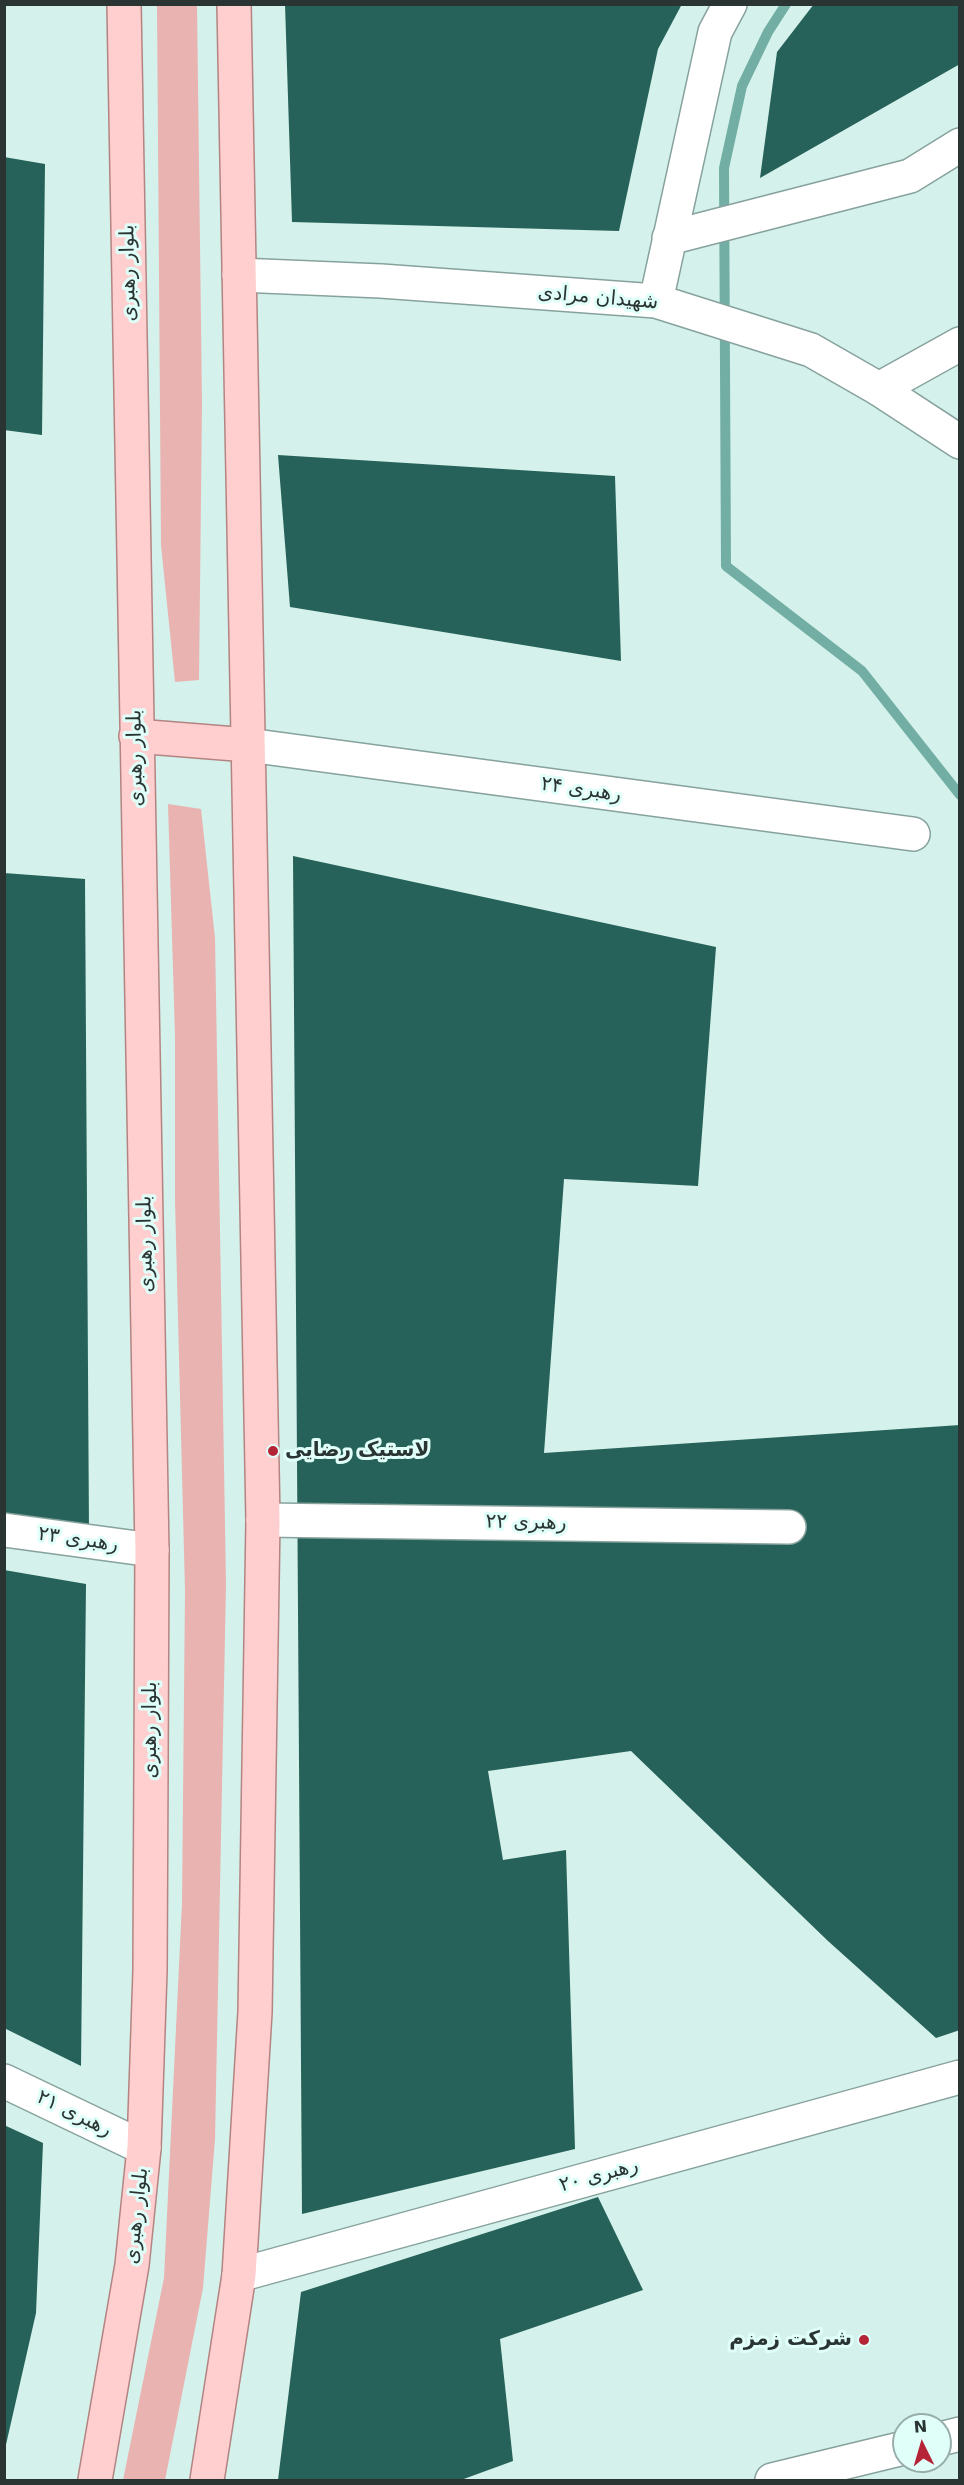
<!DOCTYPE html>
<html>
<head>
<meta charset="utf-8">
<style>
	body { margin:0 }
	#map { position:relative; width:964px; height:2485px; overflow:hidden; background:#d4f1eb; font-family:"DejaVu Sans",sans-serif }
	canvas { display:block }
	.frame { position:absolute; inset:0; border:6px solid #2a3533; pointer-events:none }
	.north { position:absolute; left:892px; top:2413px; width:60px; height:60px; box-sizing:border-box; background:#e1fff9; border:2px solid #98aeaa; border-radius:50%; rotate:355deg; font-size:16px; font-weight:700; line-height:24px; text-align:center; color:#2a3533 }
	.north::after { content:''; display:block; margin:auto; width:21px; height:27px; background:#b52336; clip-path:polygon(50% 0,100% 100%,50% 72%,0 100%) }
</style>
</head>
<body>
<div id="map">
<canvas width="964" height="2485"></canvas>
<div class="frame"></div>
<div class="north">N</div>
</div>
<script>
const g = document.querySelector('canvas').getContext('2d');
g.lineJoin = 'round';
function fillPath(path, color) {
  g.fillStyle = color;
  g.fill(path, 'evenodd');
}
function shape(rows) {
  const path = new Path2D();
  for (const r of rows) {
    path.moveTo(r[0], r[1]);
    for (let i = 2; i < r.length; i += 2) path.lineTo(r[i], r[i + 1]);
  }
  return path;
}
function strokePath(path, color, width, dash) {
  g.strokeStyle = color;
  g.lineWidth = width;
  g.lineCap = dash ? 'butt' : 'round';
  g.setLineDash(dash || []);
  g.stroke(path);
}
function write(font, color, halo, rows, align = 'center') {
  g.font = font + ' "DejaVu Sans",Vazirmatn,sans-serif';
  g.lineWidth = 6;
  g.setLineDash([]);
  g.textBaseline = 'middle';
  g.strokeStyle = halo;
  g.fillStyle = color;
  for (const [text, x, y, turn = 0] of rows) {
    g.save();
    g.translate(x, y);
    g.rotate((+turn || 0) * Math.PI / 180);
    g.textAlign = isNaN(turn) ? turn : align;
    if (halo) g.strokeText(text, 0, 0);
    g.fillText(text, 0, 0);
    g.restore();
  }
}
const green = shape([
	[157,5,197,5,202,404,199,680,175,682,161,545],
	[168,804,201,809,215,938,226,1584,215,2139,203,2288,165,2480,123,2480,164,2278,182,1903,185,1591,175,1201,175,1036]
]);
const stream = shape([
	[786,4,768,32,742,86,724,168,726,566,862,671,960,795]
]);
const building = shape([
	[285,4,682,4,658,49,619,231,292,222],
	[814,4,960,4,960,64,760,178,777,52],
	[4,157,45,164,42,435,4,430],
	[278,455,615,476,621,661,290,607],
	[293,856,716,947,698,1186,564,1179,544,1453,960,1425,960,2030,936,2038,828,1941,631,1751,488,1771,503,1860,566,1850,575,2149,302,2214],
	[4,873,85,879,89,1533,4,1518],
	[4,1570,86,1584,81,2066,4,2028],
	[4,2125,43,2143,36,2313,5,2449],
	[598,2197,643,2290,500,2339,513,2461,461,2480,278,2480,301,2292]
]);
const minor = shape([
	[669,238,910,176,960,145],
	[656,301,715,32,730,4],
	[879,389,960,344],
	[248,745,913,834],
	[263,1520,789,1527],
	[4,1530,152,1550],
	[4,2081,144,2148],
	[239,2275,960,2077]
]);
const tertiary = shape([
	[239,275,381,281,656,301,811,350,879,389,960,442],
	[940,2439,960,2434],
	[772,2480,904,2448]
]);
const primary = shape([
	[136,736,248,745],
	[95,2480,132,2265,144,2148,150,1971,152,1550,124,4],
	[207,2480,239,2275,255,2012,263,1520,234,4]
]);
const markers = [
	[273,1451,6,"#b52336"],
	[864,2340,6,"#b52336"]
];
const streetNames = [
	["بلوار رهبری",129,273,-91],
	["شهیدان مرادی",598,298,5],
	["بلوار رهبری",136,758,-91],
	["رهبری ۲۴",581,790,8],
	["بلوار رهبری",146,1244,-91],
	["رهبری ۲۲",526,1523,1],
	["رهبری ۲۳",78,1540,8],
	["بلوار رهبری",151,1730,-90],
	["رهبری ۲۱",74,2114,26],
	["رهبری ۲۰",599,2176,-15],
	["بلوار رهبری",137,2216,-84]
];
const poiNames = [
	["لاستیک رضایی",285,1451],
	["شرکت زمزم",852,2340,"right"]
];
fillPath(green, '#e9b3b1');
strokePath(stream, '#72aea3', 10);
fillPath(building, '#266259');
strokePath(minor, '#87a29d', 36);
strokePath(tertiary, '#87a29d', 36);
strokePath(primary, '#b38482', 36);
strokePath(minor, '#fff', 33);
strokePath(tertiary, '#fff', 33);
strokePath(primary, '#fecfce', 33);
for (const [x, y, r, color] of markers) {
  const dot = new Path2D();
  dot.arc(x, y, r, 0, 2 * Math.PI);
  g.fillStyle = color;
  g.fill(dot);
  strokePath(dot, '#e1fff9', 2);
}
write('20px', '#2a3533', '#e1fff9', streetNames);
write('bold 20px', '#2a3533', '#e1fff9', poiNames, 'left');
</script>
</body>
</html>
